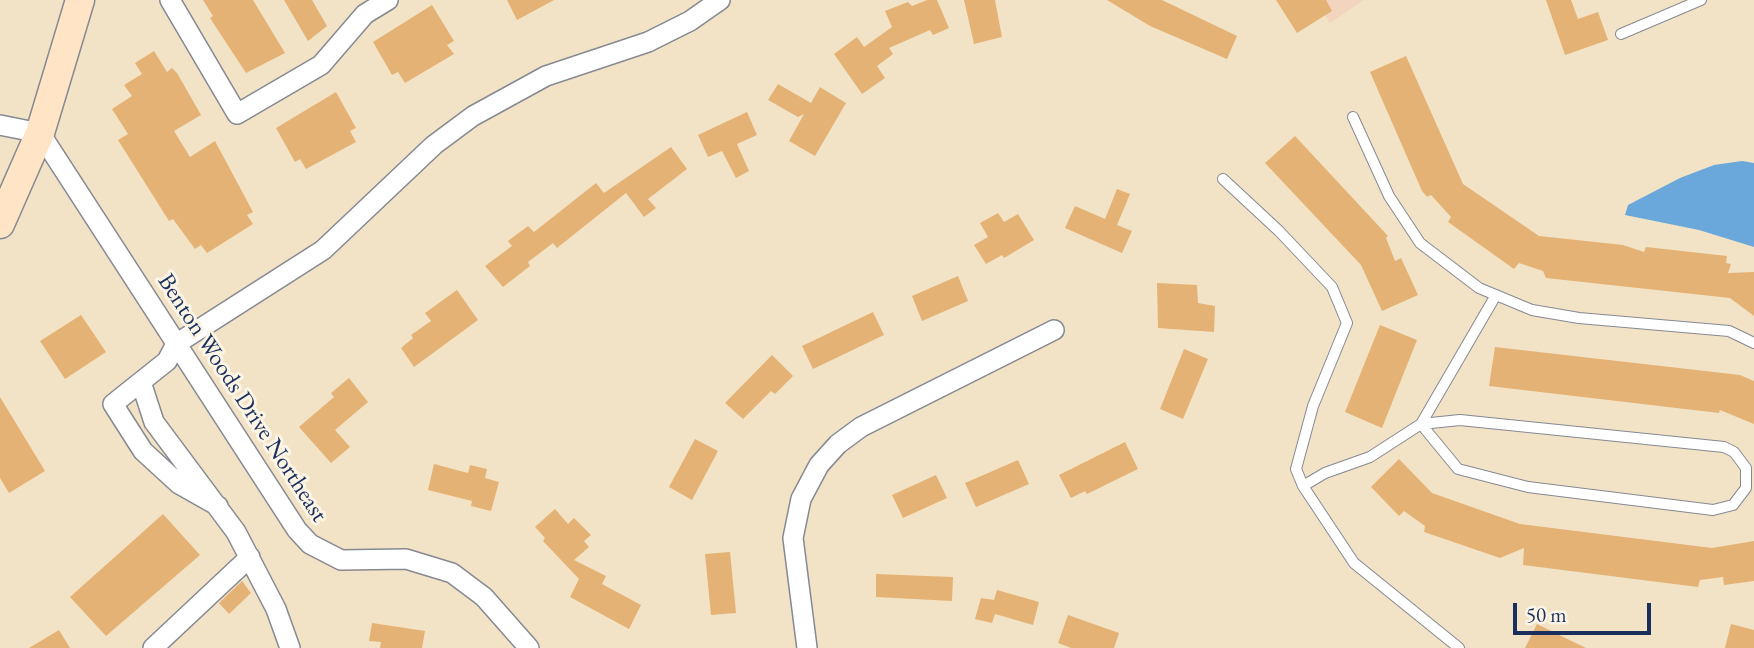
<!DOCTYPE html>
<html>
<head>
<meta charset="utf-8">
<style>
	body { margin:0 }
	#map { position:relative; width:1754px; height:648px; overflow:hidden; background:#f2e3c6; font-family:"EB Garamond",serif }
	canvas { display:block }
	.scale { position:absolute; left:1513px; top:603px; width:138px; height:32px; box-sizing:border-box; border:4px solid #1b2f5e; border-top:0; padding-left:9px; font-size:21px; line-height:24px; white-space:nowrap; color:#1b2f5e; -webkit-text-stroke:5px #fcf5e5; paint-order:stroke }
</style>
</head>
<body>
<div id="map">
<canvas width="1754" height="648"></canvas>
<div class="scale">50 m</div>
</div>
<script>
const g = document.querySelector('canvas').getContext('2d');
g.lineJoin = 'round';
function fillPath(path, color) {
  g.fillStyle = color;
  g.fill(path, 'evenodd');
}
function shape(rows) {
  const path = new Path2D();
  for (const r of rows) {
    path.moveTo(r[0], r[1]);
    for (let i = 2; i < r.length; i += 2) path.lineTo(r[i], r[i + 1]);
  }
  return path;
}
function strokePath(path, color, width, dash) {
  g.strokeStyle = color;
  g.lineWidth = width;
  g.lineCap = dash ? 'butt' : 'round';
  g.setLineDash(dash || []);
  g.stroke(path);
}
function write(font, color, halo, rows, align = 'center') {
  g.font = font + ' "EB Garamond",serif';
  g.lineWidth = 6;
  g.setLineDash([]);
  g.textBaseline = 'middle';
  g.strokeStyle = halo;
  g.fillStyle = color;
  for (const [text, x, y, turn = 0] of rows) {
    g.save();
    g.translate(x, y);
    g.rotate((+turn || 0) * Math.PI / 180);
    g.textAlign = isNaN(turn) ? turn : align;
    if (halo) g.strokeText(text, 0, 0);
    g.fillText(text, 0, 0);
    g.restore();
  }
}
const built = shape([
	[1317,0,1364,0,1330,23]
]);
const water = shape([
	[1742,161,1754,163,1754,247,1699,230,1625,215,1628,205,1680,178,1714,165]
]);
const building = shape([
	[203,0,253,0,285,53,246,73,210,18,213,16],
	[284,0,312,0,327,26,308,41],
	[507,0,554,0,517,20],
	[927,0,937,0,949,28,933,35,930,30,889,48,893,54,877,66,885,78,862,94,834,54,857,37,864,47,892,27,885,11,908,2,912,6],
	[964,0,995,0,1002,37,974,44],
	[1107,0,1162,0,1237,36,1227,59,1150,26],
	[1276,0,1326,0,1332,11,1297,33],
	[1546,0,1571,0,1578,19,1598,12,1608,40,1565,55],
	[432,5,454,41,447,45,454,54,405,83,398,72,392,75,373,42],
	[154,51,167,72,172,68,177,73,201,115,174,131,190,157,215,141,253,212,247,215,253,224,207,253,201,245,195,249,173,219,169,221,118,140,128,134,112,109,132,96,124,85,142,74,135,63],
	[1406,56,1463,184,1539,236,1623,245,1644,252,1646,247,1727,256,1726,263,1731,264,1728,273,1754,272,1754,316,1730,298,1546,278,1543,271,1519,263,1514,269,1448,222,1451,217,1431,195,1427,197,1422,191,1370,72],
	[778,84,811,103,820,87,846,103,815,156,789,141,804,114,798,117,768,100],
	[336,92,356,128,350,131,356,142,306,169,300,159,295,162,276,128],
	[747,112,757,135,737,144,749,171,736,178,722,151,708,157,698,135],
	[1295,136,1388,236,1386,238,1395,261,1401,258,1418,295,1382,311,1361,265,1265,163],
	[671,147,687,169,648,199,656,208,644,217,626,193,557,248,553,243,528,262,530,266,503,287,485,266,512,246,508,241,528,226,534,232,596,183,604,193],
	[1117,189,1130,194,1117,225,1132,231,1122,253,1065,228,1075,206,1105,219],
	[998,213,1004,222,1018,214,1034,240,1004,258,1002,255,986,264,974,245,988,237,980,223],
	[958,276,968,301,922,321,912,296],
	[1157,283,1197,285,1198,303,1215,306,1214,332,1158,328],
	[457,290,478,320,414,367,401,348,413,338,411,335,431,321,425,313],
	[873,312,884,335,813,369,802,346],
	[81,315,106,352,65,379,40,341],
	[1380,325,1417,340,1382,428,1345,412],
	[1495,347,1740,375,1754,381,1754,424,1720,410,1719,413,1489,386],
	[1184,349,1208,359,1183,419,1160,409],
	[772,355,793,376,775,394,771,391,743,419,725,403],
	[349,378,368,402,335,430,350,447,331,463,299,427,334,397,331,393],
	[0,397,45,471,9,493,0,478],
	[695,439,718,451,692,500,669,487],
	[1125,442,1138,469,1087,494,1085,491,1071,498,1059,475],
	[1399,459,1432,493,1520,524,1712,548,1754,541,1754,581,1724,585,1723,577,1700,580,1698,587,1523,565,1524,548,1500,558,1424,532,1425,526,1404,511,1399,516,1371,487],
	[1018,460,1029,484,976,507,965,483],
	[434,464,468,473,470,465,487,469,485,478,499,482,491,511,471,506,472,501,428,490],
	[936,475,947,498,903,518,892,495],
	[555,509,568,524,574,518,591,535,584,541,589,547,574,560,606,576,602,584,641,605,629,629,570,597,579,579,543,541,545,538,535,527],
	[163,514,200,555,106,636,70,597],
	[730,552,736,613,711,615,705,554],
	[876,574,953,577,952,601,876,597],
	[242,581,251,593,229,614,219,603],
	[997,590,1039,602,1033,625,995,614,992,623,975,619,981,598,994,600],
	[1068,615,1119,633,1114,648,1071,648,1058,643],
	[372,623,425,631,422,648,380,648,381,642,369,641],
	[1537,624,1586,648,1525,648],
	[1731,624,1754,630,1754,648,1725,648],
	[59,630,70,648,29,648]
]);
const lane = shape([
	[1621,34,1701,0],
	[1353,117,1389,196,1420,243,1479,288,1532,310,1579,318,1729,331,1754,343],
	[1223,179,1279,231,1332,287,1347,323,1313,406,1296,469,1303,486,1354,563,1459,648],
	[1460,420,1724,447,1734,452,1746,468,1746,488,1733,505,1713,510,1528,487,1458,469,1421,424,1460,420],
	[1303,486,1325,473,1370,457,1421,424,1496,295]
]);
const street = shape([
	[170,0,237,114,321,65,365,14,388,0],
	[0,125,40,133,297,530,310,544,341,560,406,559,452,573,484,597,529,648],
	[141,382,154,422,236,532,276,609,290,648],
	[218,506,179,484,143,451,113,404,167,361,176,344,323,250,434,145,473,116,546,76,648,42,690,21,720,0],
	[153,648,250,557],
	[807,648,793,538,801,499,819,465,838,444,861,427,1054,330]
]);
const secondary = shape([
	[0,224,40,133,80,0]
]);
const streetNames = [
	["Benton Woods Drive Northeast",242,398,57]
];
fillPath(built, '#f3d4bf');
fillPath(water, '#6aa8dc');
fillPath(building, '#e5b275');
strokePath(lane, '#868992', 12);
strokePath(street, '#868992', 22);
strokePath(secondary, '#868992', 31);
strokePath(lane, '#fff', 10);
strokePath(street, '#fff', 19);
strokePath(secondary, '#ffe4c6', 28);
write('24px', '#1b2f5e', '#fcf5e5', streetNames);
</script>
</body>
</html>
